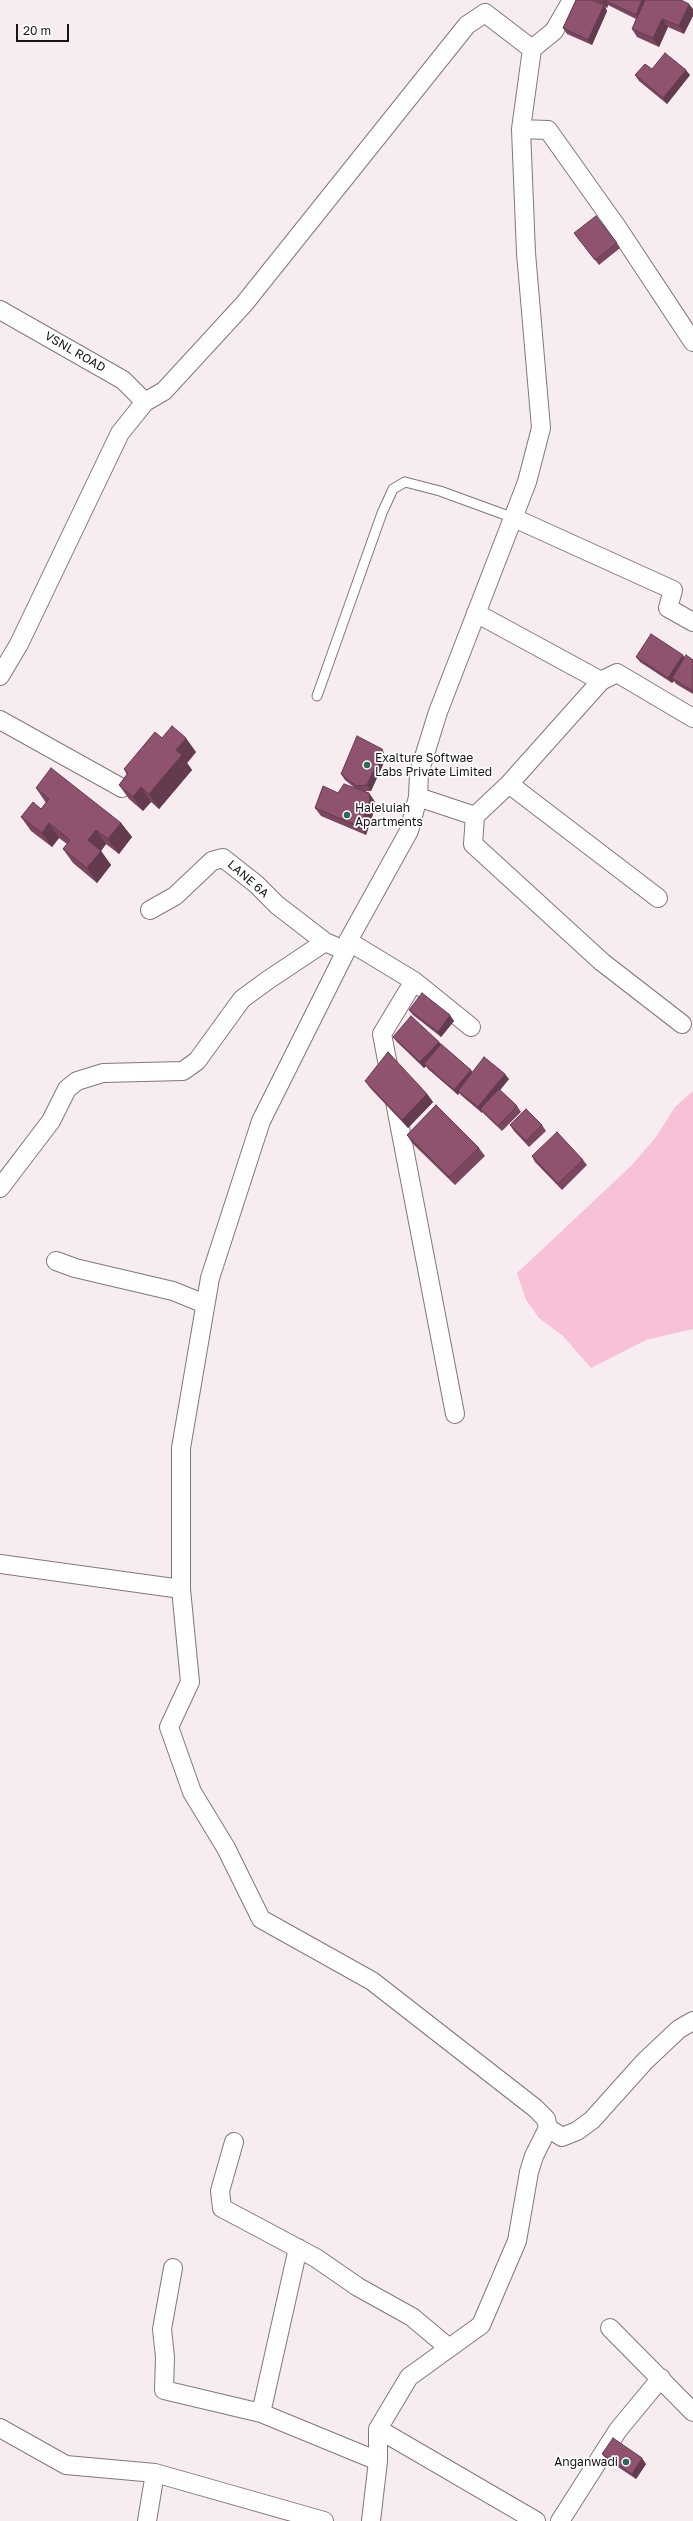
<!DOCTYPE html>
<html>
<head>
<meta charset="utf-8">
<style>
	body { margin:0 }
	#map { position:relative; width:693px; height:2521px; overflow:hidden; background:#f7ecf0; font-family:"Golos Text",sans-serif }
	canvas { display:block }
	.scale { position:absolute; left:16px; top:24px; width:53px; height:18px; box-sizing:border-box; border:2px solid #191517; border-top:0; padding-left:5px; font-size:12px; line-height:14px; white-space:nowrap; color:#191517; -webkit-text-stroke:3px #fff; paint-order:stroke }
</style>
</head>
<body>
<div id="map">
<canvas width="693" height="2521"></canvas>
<div class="scale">20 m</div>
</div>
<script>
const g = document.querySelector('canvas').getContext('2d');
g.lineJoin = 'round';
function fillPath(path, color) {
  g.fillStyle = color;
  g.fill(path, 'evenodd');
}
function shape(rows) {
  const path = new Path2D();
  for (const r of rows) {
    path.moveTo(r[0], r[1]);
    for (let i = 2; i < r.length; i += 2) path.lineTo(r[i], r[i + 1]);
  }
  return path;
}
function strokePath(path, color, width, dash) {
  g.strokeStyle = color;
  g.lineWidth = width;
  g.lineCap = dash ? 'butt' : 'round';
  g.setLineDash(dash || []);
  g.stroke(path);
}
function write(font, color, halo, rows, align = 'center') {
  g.font = font + ' "Golos Text",sans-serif';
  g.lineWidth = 3.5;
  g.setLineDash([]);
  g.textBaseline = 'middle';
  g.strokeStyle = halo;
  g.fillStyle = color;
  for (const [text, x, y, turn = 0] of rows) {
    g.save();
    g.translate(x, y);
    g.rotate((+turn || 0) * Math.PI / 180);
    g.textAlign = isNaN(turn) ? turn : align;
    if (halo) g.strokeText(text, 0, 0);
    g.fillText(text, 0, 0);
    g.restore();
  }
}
const green = shape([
	[693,1091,693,1329,646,1340,591,1368,563,1336,539,1318,526,1300,517,1273,631,1166,656,1137,675,1107]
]);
const service = shape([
	[317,696,382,513,393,489,405,482,440,491,514,518]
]);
const minor = shape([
	[521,129,548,130,617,227,693,342],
	[0,310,123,380,145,402],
	[514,518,673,590,668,608,693,622],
	[476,613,601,681,617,673,693,718],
	[0,676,19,644,120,433,145,402,164,391,244,304,467,25,485,13,532,49],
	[0,720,122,788],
	[509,784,601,681],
	[418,797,475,816,509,784,658,898],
	[475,816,473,844,602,962,682,1024],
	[150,910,175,896,212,861,223,858,256,884,277,905,325,942],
	[348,941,414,981,471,1027],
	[414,981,382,1034,455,1414],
	[0,1188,51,1121,67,1089,77,1081,103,1073,183,1071,197,1061,242,999,268,980,325,942,346,951],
	[56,1261,75,1268,173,1291,205,1304],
	[0,1564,181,1589],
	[548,2128,562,2137,577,2131,592,2120,645,2061,679,2029,693,2021],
	[234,2142,220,2191,222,2208,316,2258,358,2287,412,2317,449,2348],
	[173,2268,162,2329,165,2357,164,2390,261,2413,378,2461],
	[610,2328,693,2412],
	[261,2413,298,2248],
	[0,2428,66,2465,155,2473,324,2521],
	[378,2429,536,2521],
	[147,2521,155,2473],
	[371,2521,378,2461,378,2429,409,2377,481,2325,517,2241,529,2172,534,2156,548,2128,546,2119,535,2108,372,1981,261,1919,226,1848,192,1792,169,1727,190,1682,181,1589,181,1448,210,1278,261,1121,346,951,348,941,409,831,418,797,419,773,438,712,527,482,541,428,526,253,521,129,532,49,554,31,572,0],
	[560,2521,618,2430,661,2378]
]);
const wall = shape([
	[576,0,681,0,684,34,668,27,659,47,637,37,632,29,636,19,608,5,607,8,605,7,607,11,592,45,567,34,563,28],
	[635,75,690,75,667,104,639,81],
	[574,233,617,243,620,248,599,265],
	[636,657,685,658,693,660,693,694,676,684,674,681,672,683,640,662],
	[162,738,196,752,187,763,192,770,159,809,151,802,143,811,129,799,119,785,127,775,124,769],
	[382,749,385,755,386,758,371,791,363,791,369,793,375,802,375,808,366,835,321,816,315,808,338,793,356,789,345,780,341,774],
	[36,788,121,823,132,837,119,854,106,844,101,851,111,865,97,883,73,863,63,849,67,844,59,838,52,847,31,831,21,817,41,809,46,803],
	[409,1010,454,1021,441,1037,413,1015],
	[393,1037,439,1042,441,1045,472,1072,509,1079,500,1090,517,1106,521,1112,502,1131,482,1112,482,1113,462,1096,459,1093,458,1095,428,1069,426,1066,424,1068,397,1042],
	[365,1081,427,1094,433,1102,408,1128,371,1089],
	[510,1125,542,1125,546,1131,529,1147,514,1131],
	[407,1135,479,1148,485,1156,455,1185,412,1143],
	[532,1156,583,1160,587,1165,562,1190,535,1162],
	[602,2454,646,2464,636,2479,606,2459]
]);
const shadedWall = shape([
	[604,0,610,0,606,1,608,5,607,8,603,2],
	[642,0,649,0,640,20,636,15],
	[689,4,693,9,693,16,684,34,679,26],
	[604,5,607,11,592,45,588,40],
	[662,19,668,27,659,47,653,38],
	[686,70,690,75,667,104,663,98],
	[683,655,687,661,672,678,674,681,672,683,668,678],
	[186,738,196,752,187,763,192,770,159,809,149,794,176,750],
	[382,749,385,755,386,758,371,791,367,785],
	[141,787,151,802,143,811,133,797],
	[369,793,375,802,375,808,366,835,360,827],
	[49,823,59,838,52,847,42,833],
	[121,823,132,837,119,854,108,839],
	[96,830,106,844,101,851,111,865,97,883,87,868,88,840],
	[450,1015,454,1021,441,1037,438,1032],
	[439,1042,443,1047,424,1064,426,1066,424,1068,420,1062],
	[471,1070,475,1075,458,1091,459,1093,458,1095,454,1090],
	[505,1074,509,1079,483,1111,480,1109,482,1112,482,1113,478,1107],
	[427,1094,433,1102,408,1128,402,1120],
	[642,2458,646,2464,636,2479,632,2474]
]);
const building = shape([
	[576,0,592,0,604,5,588,40,563,28,576,0],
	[598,0,604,0,603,2,598,0],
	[606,0,642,0,636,15,606,1,606,0],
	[645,0,681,0,689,4,679,26,662,19,653,38,632,29,645,0],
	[665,53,686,70,663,98,635,75,645,64,652,69,665,53],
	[596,216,617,243,595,260,574,233,596,216],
	[651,634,683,655,668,678,636,657,651,634],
	[686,655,693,660,693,691,672,678,686,655],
	[172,726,186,738,176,750,182,755,149,794,141,787,133,797,119,785,128,773,124,769,155,732,162,738,172,726],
	[357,736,382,749,382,753,367,785,356,786,341,774,357,736],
	[51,768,121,823,108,839,96,830,88,840,101,851,87,868,63,849,70,840,49,823,42,833,21,817,33,802,41,809,49,799,36,788,51,768],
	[344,784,369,793,370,799,360,827,315,808,323,786,338,793,344,784],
	[422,993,450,1015,438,1032,409,1010,422,993],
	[411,1016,439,1042,420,1062,393,1037,411,1016],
	[441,1044,471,1070,454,1090,424,1064,441,1044],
	[388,1052,427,1094,402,1120,365,1081,388,1052],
	[484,1057,505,1074,478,1107,458,1091,484,1057],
	[499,1089,517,1106,498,1126,480,1109,499,1089],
	[436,1105,479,1148,449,1177,407,1135,436,1105],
	[526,1109,542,1125,526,1141,510,1125,526,1109],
	[557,1132,583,1160,558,1184,532,1156,557,1132],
	[613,2438,642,2458,632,2474,602,2454,613,2438]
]);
const markers = [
	[367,765,4,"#2a6957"],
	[347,815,4,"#2a6957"],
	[626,2462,4,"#2a6957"]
];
const streetNames = [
	["VSNL ROAD",75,352,30],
	["LANE 6A",248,879,41]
];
const poiNames = [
	["Exalture Softwae",375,758],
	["Labs Private Limited",375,772],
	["Haleluiah",355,808],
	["Apartments",355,822],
	["Anganwadi",618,2462,"right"]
];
fillPath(green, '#f7c2d8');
strokePath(service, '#81787c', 11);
strokePath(minor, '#81787c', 20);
strokePath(service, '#fff', 9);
strokePath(minor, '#fff', 18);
fillPath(wall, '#7b475f');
fillPath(shadedWall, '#643a4e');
fillPath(building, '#8f536f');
strokePath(building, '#643a4e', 1);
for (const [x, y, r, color] of markers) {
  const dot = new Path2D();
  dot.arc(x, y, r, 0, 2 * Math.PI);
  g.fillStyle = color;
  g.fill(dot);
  strokePath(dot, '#fff', 1.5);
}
write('12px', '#191517', '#fff', streetNames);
write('12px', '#191517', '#fff', poiNames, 'left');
</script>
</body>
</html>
